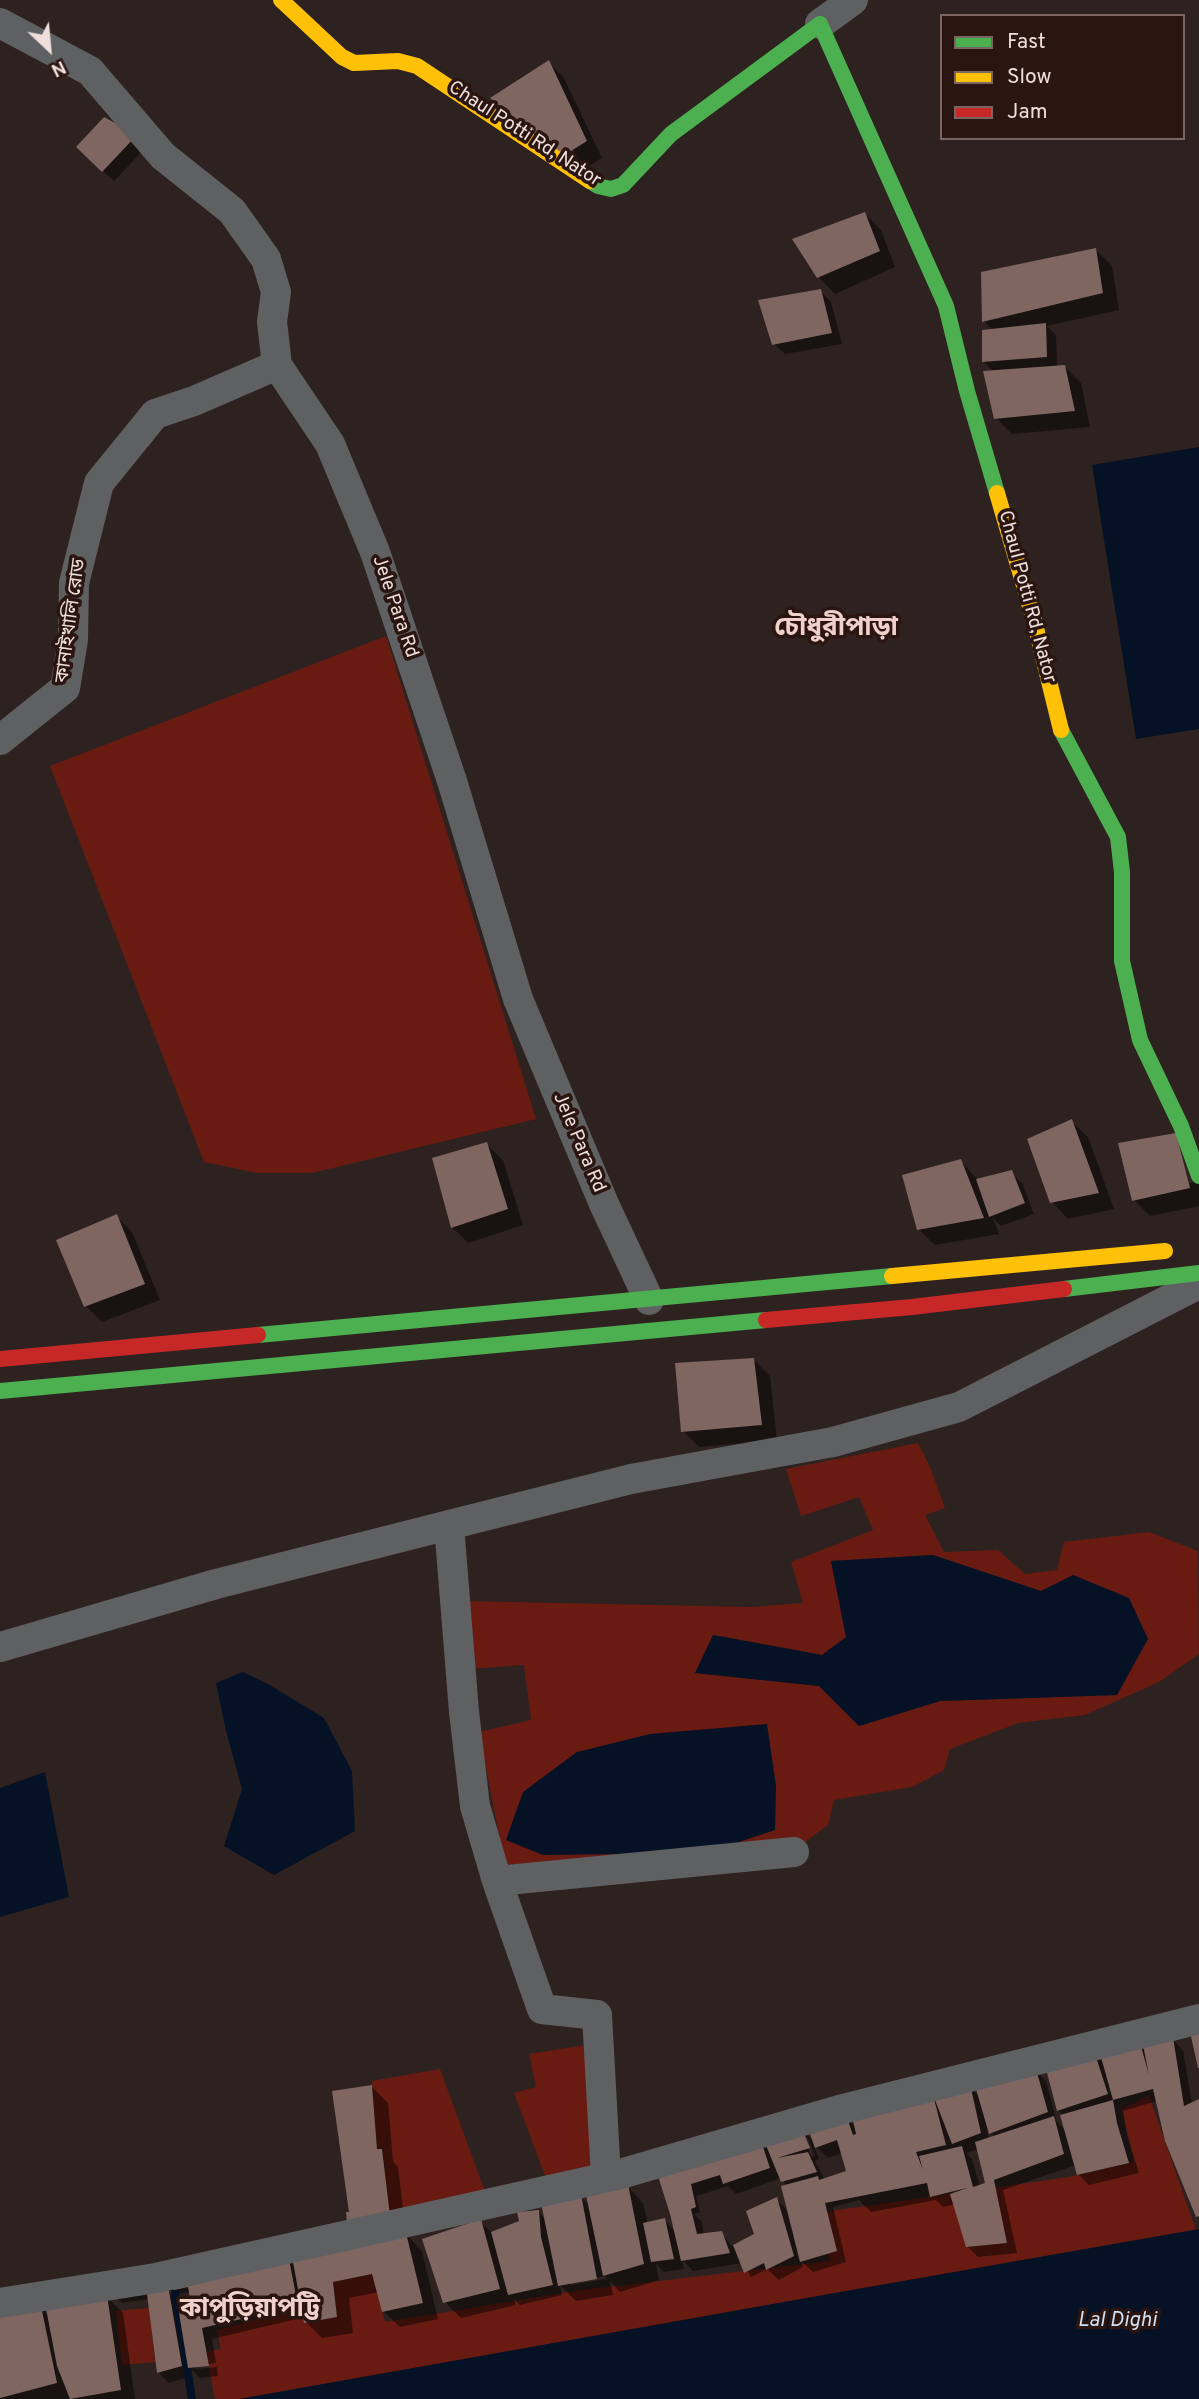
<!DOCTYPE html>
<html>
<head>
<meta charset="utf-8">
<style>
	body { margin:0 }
	#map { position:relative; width:1199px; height:2399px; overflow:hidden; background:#2e2220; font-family:Overpass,sans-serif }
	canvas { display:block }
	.legend { position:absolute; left:940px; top:14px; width:245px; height:126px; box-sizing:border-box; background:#2a1511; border:2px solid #796662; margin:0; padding:9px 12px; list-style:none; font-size:21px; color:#efdfdc }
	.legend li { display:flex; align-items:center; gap:14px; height:35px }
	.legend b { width:35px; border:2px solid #796662 }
	.north { position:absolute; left:14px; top:14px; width:70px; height:70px; -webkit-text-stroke:5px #2a1511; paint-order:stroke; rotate:154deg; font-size:19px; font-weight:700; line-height:28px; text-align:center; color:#efdfdc }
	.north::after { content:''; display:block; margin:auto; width:24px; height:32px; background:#efdfdc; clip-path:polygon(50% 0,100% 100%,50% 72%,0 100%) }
</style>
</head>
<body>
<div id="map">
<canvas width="1199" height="2399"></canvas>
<ul class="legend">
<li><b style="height:9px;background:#4caf50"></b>Fast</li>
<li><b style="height:9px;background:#ffc107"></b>Slow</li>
<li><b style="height:9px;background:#c62828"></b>Jam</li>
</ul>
<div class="north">N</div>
</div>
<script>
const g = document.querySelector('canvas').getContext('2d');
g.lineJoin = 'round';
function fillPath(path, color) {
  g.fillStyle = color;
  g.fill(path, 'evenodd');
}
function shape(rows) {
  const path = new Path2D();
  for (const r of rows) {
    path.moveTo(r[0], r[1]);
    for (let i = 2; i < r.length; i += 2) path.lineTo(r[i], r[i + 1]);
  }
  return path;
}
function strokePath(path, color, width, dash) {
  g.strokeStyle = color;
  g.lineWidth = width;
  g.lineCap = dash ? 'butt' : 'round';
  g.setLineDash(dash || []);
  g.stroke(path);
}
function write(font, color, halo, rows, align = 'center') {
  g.font = font + ' Overpass,"Noto Sans Bengali",sans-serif';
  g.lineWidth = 7;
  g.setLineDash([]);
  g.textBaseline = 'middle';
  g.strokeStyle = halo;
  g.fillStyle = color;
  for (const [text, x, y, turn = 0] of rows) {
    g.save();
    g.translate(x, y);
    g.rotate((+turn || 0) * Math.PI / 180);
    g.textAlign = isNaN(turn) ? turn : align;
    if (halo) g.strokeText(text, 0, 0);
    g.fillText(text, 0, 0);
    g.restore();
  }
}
const green = shape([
	[386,636,536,1119,312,1173,257,1173,204,1162,50,766],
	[918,1443,930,1467,945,1508,925,1515,944,1552,998,1550,1025,1574,1057,1570,1064,1542,1149,1532,1198,1551,1199,1654,1159,1682,1085,1715,1018,1723,950,1749,944,1770,912,1787,834,1800,828,1825,801,1845,505,1865,479,1732,531,1720,524,1665,469,1669,462,1601,751,1607,803,1603,791,1562,873,1530,859,1497,801,1516,786,1469],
	[933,1555,1041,1591,1117,1695,940,1701,859,1726,819,1686,696,1673,714,1635,822,1655,846,1637,831,1561],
	[598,2043,606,2177,550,2189,514,2093,536,2087,529,2054],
	[440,2069,487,2197,390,2219,383,2149,377,2149,372,2081],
	[1149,2096,1196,2230,239,2399,215,2399,206,2352,221,2349,217,2330,302,2308,305,2323,337,2317,333,2282,372,2274,385,2322,581,2290,830,2261,817,2213,1069,2177,1134,2162,1122,2109],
	[149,2308,155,2362,122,2365,116,2311]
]);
const water = shape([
	[1199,447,1199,729,1136,739,1092,465],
	[933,1555,1041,1591,1073,1575,1129,1598,1148,1639,1117,1695,940,1701,859,1726,819,1686,695,1673,713,1635,822,1655,846,1637,831,1561],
	[243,1672,268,1684,324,1718,352,1771,355,1831,274,1875,224,1846,242,1789,226,1731,216,1683],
	[767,1724,776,1786,775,1830,724,1847,621,1854,543,1855,506,1840,523,1792,577,1752,650,1734],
	[45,1772,69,1897,0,1917,0,1788],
	[1199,2229,1199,2399,239,2399,840,2292]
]);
const shadow = shape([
	[548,62,564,78,602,158,580,171],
	[105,119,146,147,114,181,78,147],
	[865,214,881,230,895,267,835,294,819,277],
	[1096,250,1112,266,1119,310,1047,326,1056,335,1057,367,1065,367,1081,383,1090,427,1012,434,996,418,994,372,983,361,993,330,984,321],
	[820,291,831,302,842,344,785,354,774,344],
	[1071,1121,1088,1137,1114,1209,1068,1219,1052,1202],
	[486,1144,503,1160,523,1225,468,1243,452,1227],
	[961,1161,978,1180,1011,1172,1022,1183,1034,1214,1001,1226,993,1218,999,1234,935,1245,918,1229],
	[1199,1181,1199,1206,1150,1216,1134,1200],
	[116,1216,132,1232,160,1300,102,1322,86,1306],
	[754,1360,770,1376,777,1440,699,1447,683,1431],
	[1172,2039,1183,2050,1192,2104,1199,2101,1199,2217,1157,2101,1123,2111,1127,2135,1139,2173,1089,2185,1078,2174,1076,2165,1003,2190,1017,2253,978,2257,967,2246,955,2204,943,2207,936,2200,871,2212,859,2200,833,2207,846,2262,813,2272,801,2261,803,2267,779,2280,767,2269,751,2277,742,2263,693,2271,682,2259,684,2269,664,2272,656,2264,659,2280,620,2292,610,2281,613,2295,576,2301,560,2285,562,2295,520,2305,514,2299,516,2305,461,2318,445,2302,480,2221,492,2233,539,2212,546,2220,580,2196,590,2206,627,2186,643,2203,648,2224,664,2220,676,2232,660,2174,801,2128,815,2143,845,2117,857,2128,969,2086,981,2098,1036,2071,1046,2081,1057,2122,1066,2131,1064,2116,1058,2110,1093,2053,1105,2064,1101,2051],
	[987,2130,995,2137,989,2139],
	[804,2138,808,2138,815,2156,811,2157],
	[813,2143,828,2158,842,2153,849,2177,825,2180,815,2161,819,2159],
	[979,2149,987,2184,980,2186,972,2159,966,2153],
	[781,2178,787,2186,789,2212,776,2199,756,2235,733,2247,721,2233,704,2235,702,2222,694,2214,700,2212,696,2196,728,2186,736,2194],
	[606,2276,606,2279,570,2285,570,2282],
	[372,2087,388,2103,393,2161,398,2167,406,2234,422,2251,438,2319,400,2327,383,2311,379,2292,349,2298,353,2333,322,2338,306,2322,305,2317,212,2339,216,2363,196,2366,196,2369,217,2367,218,2376,200,2378,190,2368,191,2376,169,2383,158,2372,149,2299,122,2303,117,2298,168,2283,170,2294,179,2303,181,2314,194,2311,190,2292,181,2294,176,2289,289,2261,296,2268,360,2244,353,2213],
	[107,2297,123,2313,135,2399,0,2399,0,2314,41,2307,49,2316]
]);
const stream = shape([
	[175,2292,192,2399]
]);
const building = shape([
	[549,60,587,141,563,156,490,98],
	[104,117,137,135,102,172,76,147],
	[865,212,880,251,817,278,792,239],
	[1096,248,1103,293,982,322,981,272],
	[821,289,832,333,772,345,758,300],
	[1046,323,1047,357,982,362,982,330],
	[1065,365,1075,411,994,419,983,371],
	[1072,1119,1099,1193,1050,1203,1027,1139],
	[1176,1133,1190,1188,1132,1201,1118,1143],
	[487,1142,508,1209,451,1228,432,1158],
	[961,1159,984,1218,917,1230,902,1175],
	[1012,1170,1025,1203,989,1217,976,1179],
	[117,1214,145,1284,84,1307,56,1240],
	[754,1358,762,1425,681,1432,675,1363],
	[1199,2029,1199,2068,1198,2068,1190,2032],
	[1173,2037,1184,2106,1199,2099,1199,2216,1196,2217,1165,2141,1153,2089,1113,2100,1099,2050,1139,2039,1149,2075,1143,2045],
	[1094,2051,1108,2094,1057,2111,1045,2065],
	[1036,2069,1048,2112,989,2134,976,2089],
	[970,2084,981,2133,952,2144,933,2095,946,2145,916,2152,923,2170,919,2156,962,2146,973,2187,985,2183,975,2142,1054,2116,1064,2154,994,2180,1007,2243,966,2247,950,2194,967,2188,930,2197,927,2183,825,2203,837,2251,800,2262,781,2186,818,2176,819,2180,846,2171,837,2140,815,2148,806,2123,846,2115,853,2135,856,2134,852,2116],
	[372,2085,377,2149,382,2149,391,2224,348,2234,346,2212,349,2212,332,2091],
	[1113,2100,1117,2123,1129,2163,1077,2175,1060,2115],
	[801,2126,810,2148,777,2158,808,2152,817,2172,781,2182,763,2138],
	[760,2138,770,2168,723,2184,720,2175,691,2184,696,2207,691,2209,697,2234,722,2231,730,2253,681,2261,670,2214,657,2173],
	[628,2184,644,2264,603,2276,586,2195],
	[581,2194,597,2279,558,2286,541,2203],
	[777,2197,794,2256,766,2270,764,2263,744,2273,733,2245,754,2234,746,2211],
	[539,2210,541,2237,553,2285,508,2295,491,2232,519,2221,517,2212],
	[665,2218,674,2259,651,2262,643,2223],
	[481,2219,500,2289,443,2303,422,2239],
	[406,2233,423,2303,382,2312,372,2274,333,2282,337,2317,304,2323,292,2256],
	[289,2259,298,2306,202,2328,209,2366,188,2368,179,2313,192,2309,188,2287,174,2290,172,2280],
	[163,2276,166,2291,169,2291,182,2366,157,2373,147,2294],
	[107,2295,121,2390,70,2399,57,2366,45,2303],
	[41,2306,57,2383,0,2398,0,2313]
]);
const street = shape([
	[0,23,90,71,163,156,232,211,266,259,276,292,272,322,277,365,330,444,375,552,452,781,518,999,604,1204,649,1300],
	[820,24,853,0],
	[0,740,65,688,73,640,74,583,99,483,155,414,194,401,277,365],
	[449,1525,464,1712,475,1806,497,1881,542,2009,597,2015,606,2177],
	[0,1647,216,1584,631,1479,833,1442,959,1407,1199,1284],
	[497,1881,794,1852],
	[0,2303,156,2278,617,2175,843,2109,1199,2019]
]);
const fast = shape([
	[590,181,598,186,611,189,623,185,671,134,820,24,946,306,967,391,997,493],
	[1061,730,1118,837,1122,872,1122,961,1140,1040,1181,1126,1199,1176],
	[1064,1289,1199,1273],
	[258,1335,892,1276],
	[0,1391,766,1320]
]);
const slow = shape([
	[281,0,342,57,354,63,398,61,417,66,590,181],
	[997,493,1034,620,1061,730],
	[892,1276,1165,1251]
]);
const jam = shape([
	[766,1320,912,1307,1064,1289],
	[0,1359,258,1335]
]);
const streetNames = [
	["Chaul Potti Rd, Nator",524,135,33],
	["Chaul Potti Rd, Nator",1026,597,75],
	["Jele Para Rd",394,607,71],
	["কানাইখালি রোড",72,621,-82],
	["Jele Para Rd",578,1143,67]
];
const waterNames = [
	["Lal Dighi",1117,2322]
];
const districtNames = [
	["চৌধুরীপাড়া",836,630],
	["কাপুড়িয়াপট্টি",250,2311]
];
fillPath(green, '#691b12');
fillPath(water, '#051125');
fillPath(shadow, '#0007');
strokePath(stream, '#051125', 8);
fillPath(building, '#7f6661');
strokePath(street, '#5f6062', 30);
strokePath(fast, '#4caf50', 16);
strokePath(slow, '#ffc107', 16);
strokePath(jam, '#c62828', 16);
write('19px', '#efdfdc', '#2a1511', streetNames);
write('italic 21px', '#d0dff3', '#2a1511', waterNames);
write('bold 26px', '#efd0ca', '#2a1511', districtNames);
</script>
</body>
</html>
